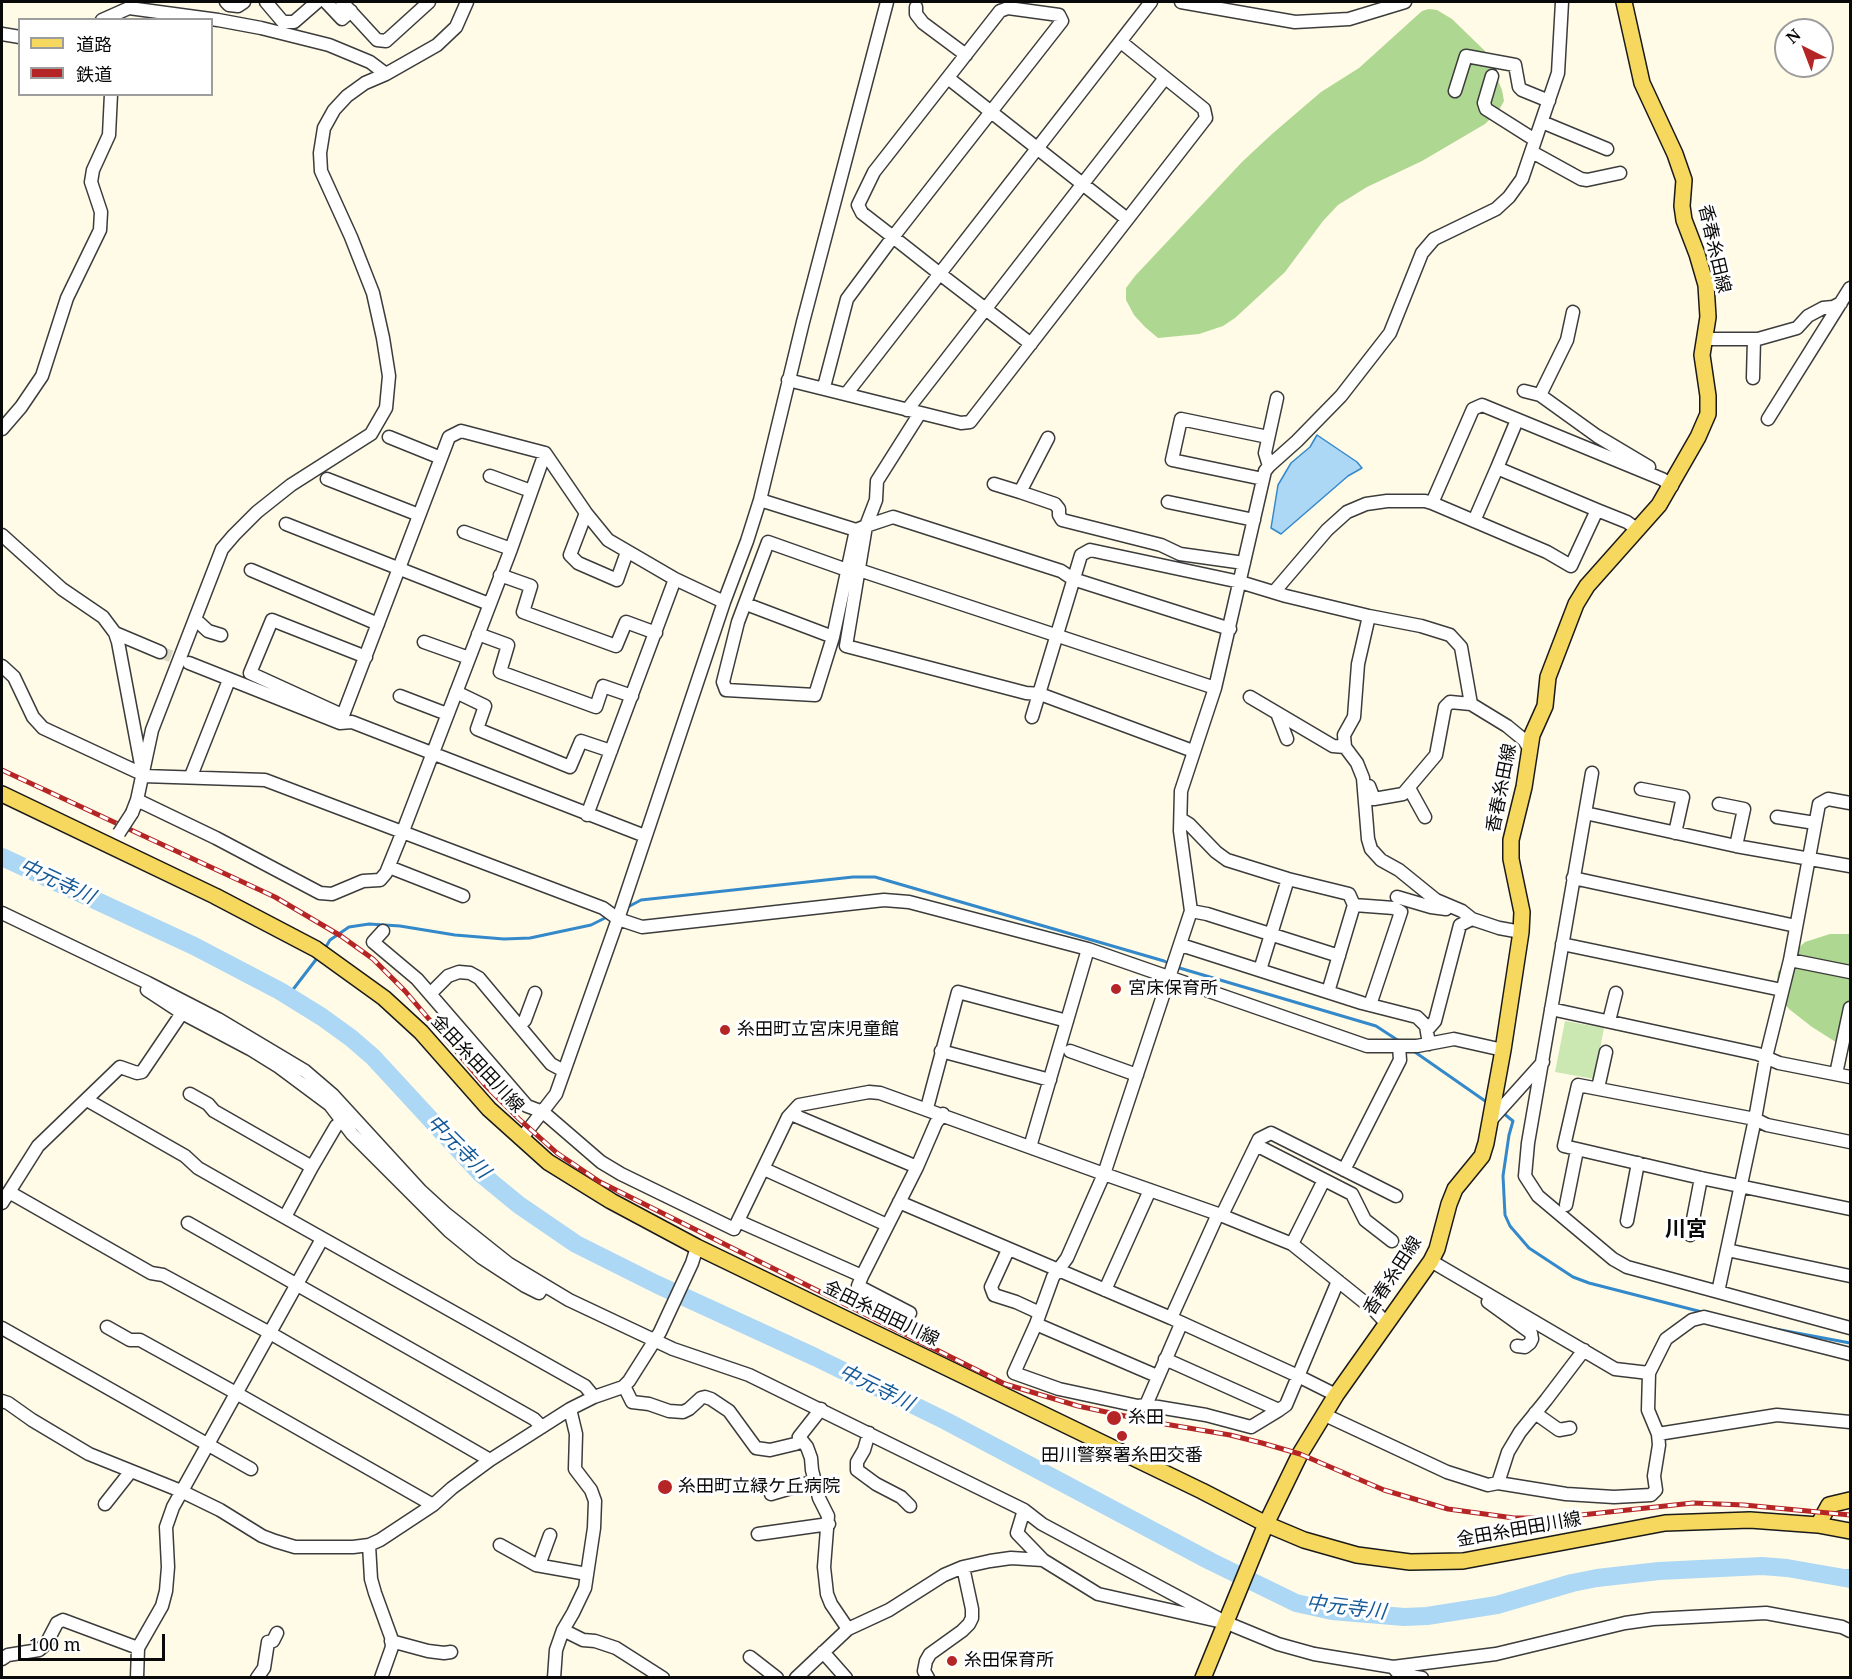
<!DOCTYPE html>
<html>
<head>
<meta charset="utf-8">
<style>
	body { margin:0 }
	#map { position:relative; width:1852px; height:1679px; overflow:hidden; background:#fffbe6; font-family:"Noto Serif","Noto Sans JP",serif }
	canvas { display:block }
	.frame { position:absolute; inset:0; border:3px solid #090909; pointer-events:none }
	.legend { position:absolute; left:18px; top:18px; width:195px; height:78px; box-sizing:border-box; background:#fff; border:2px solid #9d9d9d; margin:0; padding:8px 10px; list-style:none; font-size:18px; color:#090909 }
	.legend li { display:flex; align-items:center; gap:12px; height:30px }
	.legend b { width:30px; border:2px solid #9d9d9d }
	.north { position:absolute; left:1774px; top:18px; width:60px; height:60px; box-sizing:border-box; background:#fff; border:2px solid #9d9d9d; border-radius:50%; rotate:318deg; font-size:16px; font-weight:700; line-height:24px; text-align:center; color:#090909 }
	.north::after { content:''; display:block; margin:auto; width:21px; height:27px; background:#b62526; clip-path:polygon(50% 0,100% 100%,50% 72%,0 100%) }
	.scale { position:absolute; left:18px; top:1634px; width:147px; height:27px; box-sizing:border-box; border:3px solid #090909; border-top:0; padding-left:8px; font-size:18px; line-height:21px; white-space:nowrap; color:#090909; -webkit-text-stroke:4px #fff; paint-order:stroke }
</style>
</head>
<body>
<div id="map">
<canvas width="1852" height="1679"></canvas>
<div class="frame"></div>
<ul class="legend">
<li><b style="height:8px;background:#f7d85e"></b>道路</li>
<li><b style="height:8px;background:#b62526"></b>鉄道</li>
</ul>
<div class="north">N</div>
<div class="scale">100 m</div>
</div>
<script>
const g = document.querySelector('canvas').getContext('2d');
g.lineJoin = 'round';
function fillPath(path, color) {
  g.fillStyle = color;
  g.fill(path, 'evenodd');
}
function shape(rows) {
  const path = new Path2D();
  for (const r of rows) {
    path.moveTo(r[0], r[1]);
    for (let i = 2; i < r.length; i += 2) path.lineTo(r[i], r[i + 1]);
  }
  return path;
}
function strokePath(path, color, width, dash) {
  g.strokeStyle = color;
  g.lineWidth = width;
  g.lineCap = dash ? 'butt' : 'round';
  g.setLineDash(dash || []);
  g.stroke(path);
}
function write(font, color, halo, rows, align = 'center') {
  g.font = font + ' "Noto Serif","Noto Sans JP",serif';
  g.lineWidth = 6;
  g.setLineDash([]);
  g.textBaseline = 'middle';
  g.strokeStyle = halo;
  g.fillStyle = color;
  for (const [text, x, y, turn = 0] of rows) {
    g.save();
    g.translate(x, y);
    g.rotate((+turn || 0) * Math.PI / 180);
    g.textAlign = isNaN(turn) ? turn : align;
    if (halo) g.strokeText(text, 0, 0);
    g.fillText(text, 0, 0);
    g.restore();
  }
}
const green = shape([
	[1565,1021,1604,1028,1594,1079,1555,1072]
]);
const forest = shape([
	[1429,9,1437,10,1452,19,1486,52,1502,90,1504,101,1499,110,1485,124,1422,161,1367,187,1338,205,1323,221,1285,272,1235,318,1223,326,1199,334,1158,338,1145,327,1134,315,1126,300,1126,288,1135,276,1242,162,1272,134,1321,92,1359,68,1422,11],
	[1830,934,1850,934,1850,1051,1812,1027,1789,1009,1779,997,1777,982,1778,972,1790,956,1805,942]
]);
const water = shape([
	[1317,435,1357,462,1362,468,1348,476,1281,534,1271,528,1278,485,1291,463,1310,447,1317,435]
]);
const stream = shape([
	[626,908,641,900,853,877,875,877,1164,961,1170,964],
	[324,950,330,940,349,927,369,924,400,926,455,935,504,939,530,938,591,925,609,916],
	[1176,967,1376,1026,1399,1041],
	[288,996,318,957],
	[1412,1050,1488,1103],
	[1503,1113,1513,1121,1509,1135,1503,1176,1505,1215,1510,1226,1529,1248,1573,1277,1589,1283,1702,1312],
	[1770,1328,1850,1343],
	[1834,1575,1842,1571,1850,1571]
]);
const river = shape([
	[2,857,194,946,280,991,322,1017,351,1038,373,1057,480,1173,519,1205,576,1244,656,1284,815,1357,946,1421,1210,1561,1296,1603,1332,1611,1404,1617,1427,1616,1497,1605,1572,1583,1597,1578,1659,1571,1762,1566,1787,1568,1850,1579]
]);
const minorTunnel = shape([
	[160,652,188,663]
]);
const minor = shape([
	[226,2,229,5,238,6,244,2],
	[266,2,283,22,294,22,317,2],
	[326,2,342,19,351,11],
	[342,2,377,40,386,41,429,2],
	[1181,2,1295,22,1349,19,1405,2],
	[916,7,916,14,923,23,966,55],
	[102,20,129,8,218,20,261,28,329,45,370,62,386,74],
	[2,34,20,37],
	[1492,76,1484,103,1486,109,1535,140],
	[948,78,1127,219],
	[1455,91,1466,56,1515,65,1519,87,1522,90,1549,101],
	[1542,122,1607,149],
	[1532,152,1581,179,1587,180,1620,173],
	[1705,339,1758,339,1797,328,1808,316,1823,308,1833,307,1841,303],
	[1753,378,1754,339],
	[788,380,961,423,970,422,1206,118,1204,109,1121,42],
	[824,387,847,299,893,237,1062,21,1059,15,1008,8,1000,11,874,172,858,205,862,213,893,237,940,274,1031,344],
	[1524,391,1540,395,1597,436,1649,467,1648,469],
	[847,393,1151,2],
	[1540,395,1567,340,1573,312],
	[907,410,1165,78],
	[1768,419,1850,288],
	[2,429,21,407,42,376,67,298,100,230,101,212,91,182,93,170,109,135,111,94],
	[389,437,441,458],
	[1048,438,1020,492,1055,504,1059,509,1059,515,1062,520,1161,545,1180,554,1244,563],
	[1269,466,1265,453,1277,398],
	[1497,468,1517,420],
	[490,476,531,491],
	[327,479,419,515],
	[1263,479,1172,460,1181,419,1268,437],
	[994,484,1020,492],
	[760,500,856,530,866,526,876,500,877,481,920,413],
	[1168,502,1254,520],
	[1432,503,1473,409,1482,405,1662,479,1672,486],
	[586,513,570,555,578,563,617,580,627,552],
	[1474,521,1497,468,1597,510],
	[286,524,489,604],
	[464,532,511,549],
	[2,535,62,589,103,617,115,633,118,642,142,770],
	[251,570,378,624],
	[847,570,768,542,738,622,723,682,726,690,815,695,833,637,856,530],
	[859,570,1215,688],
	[500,575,531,586,523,612,616,646,626,622,656,633],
	[1274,592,1327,530,1347,512,1366,504,1387,501,1425,501,1432,503,1547,552,1571,566,1597,510,1627,522,1638,530],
	[746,604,833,637],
	[1369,616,1358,664,1354,717,1344,735,1345,747,1357,763,1363,778,1368,839,1371,849,1381,860,1399,870,1436,900,1462,911,1472,919,1499,928,1521,932],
	[195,619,208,631,221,635],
	[115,633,160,652],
	[478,634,508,645,500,672,596,707,603,686,632,696],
	[424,642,469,658],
	[189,663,340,723,352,722,645,836],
	[2,666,14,677,33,717,43,728,142,774,143,776,265,780,603,908,618,919,642,927,884,900,909,902,1088,949,1367,1046,1417,1046,1454,1039,1503,1050],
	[456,692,485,706,477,729,570,767,581,741,611,751],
	[400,696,447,714],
	[1250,697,1333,746,1345,747],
	[1277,713,1287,739],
	[342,715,250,673,272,620,366,657],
	[1032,717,1081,555,1090,550,1240,582,1286,596,1369,616,1421,626,1450,635,1461,647,1471,704,1507,726,1524,740,1529,748],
	[340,723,441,458,449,437,461,431,545,453,586,513,608,540,675,579,724,602],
	[1193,751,1040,694,1026,693,846,646,866,526,893,517,1061,571,1073,579,1230,629],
	[1592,773,1528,1143,1525,1176,1538,1196,1613,1259,1627,1267,1850,1328],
	[191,776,229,680],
	[1369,786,1374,799,1403,794,1436,755,1445,707,1450,702,1471,704],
	[1409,788,1425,817],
	[1641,789,1683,797,1675,833],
	[137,800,216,838,320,893,332,894,363,881,380,880,386,873,403,831,511,549,545,453],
	[1719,804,1744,809,1736,846],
	[132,813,137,800,152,730,222,549,234,535,257,512,291,485,371,434,386,408,389,376,383,338,373,293,351,237,321,171,320,153,324,128,334,110,347,96,365,83,386,74,437,45,456,27,467,2],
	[1585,813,1736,846,1850,866],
	[587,815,675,579],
	[1777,817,1815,823],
	[1181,819,1189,824,1216,852,1227,860,1288,879,1349,894,1354,905,1328,992],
	[389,867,463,896],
	[1573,878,1796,926],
	[1397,897,1431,907,1446,909],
	[1354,905,1394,908,1401,912,1370,1005],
	[1191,911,1207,914,1339,956],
	[2,913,148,983,218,1019,305,1071,333,1095,421,1191,445,1213,509,1264,569,1300,673,1349,749,1375,1024,1510,1017,1533,1043,1560,1098,1594,1227,1623],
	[383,931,373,942,417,979,527,1106,543,1112,601,1162,621,1174,734,1229,788,1117,799,1105,869,1092,880,1093,1104,1174,1218,1214,1292,1244,1374,1310,1386,1323],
	[1562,944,1782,990],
	[1181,945,1362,1003,1417,1017,1426,1026,1429,1044],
	[1790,960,1850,972],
	[1260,970,1288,879],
	[147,990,182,1013,250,1049,279,1067,330,1105,352,1134,449,1231,482,1258,525,1286,539,1293,544,1285],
	[430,994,448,976,459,972,470,973,479,978,551,1064,564,1071],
	[1551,1009,1758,1054,1779,1063,1850,1077],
	[1609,1021,1616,993],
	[519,1026,525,1020,535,993],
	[1427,1030,1435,1021,1460,925,1472,919],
	[941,1051,1050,1080],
	[1070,1051,1137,1075],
	[1836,1074,1850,1008],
	[1598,1088,1606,1052],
	[190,1094,208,1104,214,1111,312,1167,285,1217],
	[87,1100,185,1156,198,1168,263,1205,585,1386,594,1397],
	[927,1108,958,992,1067,1021],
	[791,1114,917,1167],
	[1490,1121,1543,1062],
	[521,1139,556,1094,618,919,724,602,747,541,760,500,803,322,887,2],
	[1850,1142,1767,1125,1755,1119,1578,1085,1564,1146,1701,1178,1850,1209],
	[1256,1145,1352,1194,1365,1220,1392,1241],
	[1030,1147,1088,949],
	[312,1167,336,1126,342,1121],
	[764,1169,887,1225],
	[1344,1170,1400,1060,1399,1046],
	[9,1192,151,1273,163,1275,270,1333,490,1460],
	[899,1202,1171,1318,1298,1376,1336,1395],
	[2,1203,38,1146,120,1067,137,1073,142,1072,182,1013],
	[1566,1205,1577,1150],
	[1222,1215,1259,1139,1271,1133,1396,1196],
	[738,1221,862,1276,917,1167,936,1123,943,1114],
	[1627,1221,1638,1163],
	[188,1223,534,1419,542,1427],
	[1690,1235,1701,1178],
	[1292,1244,1324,1180],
	[1008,1250,991,1287,994,1295,1016,1302,1040,1313],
	[1727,1250,1850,1276],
	[1431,1261,1615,1369,1649,1373],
	[862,1276,858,1286,910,1313],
	[1105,1290,1150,1190],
	[1718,1292,1755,1119,1766,1057,1790,960,1819,804,1828,799,1850,803],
	[1488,1302,1531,1333,1532,1339,1530,1343,1525,1347,1517,1346],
	[1171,1318,1218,1214],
	[1036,1324,1014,1373,1059,1389,1138,1406,1146,1405,1181,1324],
	[107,1327,130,1340,140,1340,236,1393,433,1505],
	[2,1328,251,1469],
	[1165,1359,1279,1410,1286,1405,1338,1281],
	[1157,1376,1036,1324,1053,1277,1067,1258,1104,1174,1191,911,1180,831,1181,791,1215,688,1265,471,1269,466,1297,441,1341,396,1390,333,1422,253,1434,239,1496,209,1509,197,1522,179,1558,73,1562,2],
	[624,1386,632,1402,649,1404,669,1411,683,1412,689,1409,701,1398,705,1397,711,1399,729,1411,756,1448,770,1450,795,1444,802,1441],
	[2,1401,8,1403,32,1420,89,1454,181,1491,220,1510,262,1536,275,1541,295,1547,353,1547,369,1545,380,1540,433,1505,452,1488,490,1460,570,1409,594,1397,623,1387,629,1381,660,1332,692,1263,697,1247],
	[1146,1405,1206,1415,1251,1427,1279,1410],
	[821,1409,799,1437,807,1447,811,1458,812,1470,819,1498,828,1516,824,1567,827,1594,831,1604,848,1629],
	[1535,1413,1559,1430,1570,1428],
	[1325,1415,1447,1472,1488,1485,1498,1483,1508,1452,1520,1432,1546,1400,1584,1350],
	[869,1433,864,1450,857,1462,857,1470,876,1484,901,1497,910,1506],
	[1658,1434,1777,1415,1850,1422],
	[1498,1483,1566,1494,1614,1497,1651,1495,1656,1490,1654,1476,1659,1445,1658,1434,1648,1410,1649,1373,1666,1339,1692,1320,1704,1317,1850,1354],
	[771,1494,815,1481],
	[105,1504,131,1471],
	[1024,1510,1042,1524,1227,1623,1278,1644,1314,1654,1393,1667,1496,1654,1625,1623,1653,1619,1766,1613,1842,1627,1850,1631],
	[758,1534,829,1524],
	[369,1545,371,1579,375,1593,391,1637,392,1647,381,1678],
	[500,1545,536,1565,587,1574],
	[539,1565,550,1535],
	[563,1630,583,1640,595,1641,616,1648,663,1678],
	[391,1641,428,1651,444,1653,451,1652],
	[823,1652,846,1678],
	[750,1657,777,1678],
	[2,1659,8,1655,39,1650,46,1644,57,1623,63,1620,138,1648],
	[1393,1667,1399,1674,1422,1678],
	[137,1678,138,1648,162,1606,166,1591,168,1567,166,1527,173,1507,322,1239],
	[257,1678,264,1668,268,1642,273,1641,277,1633],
	[554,1678,556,1650,563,1630,573,1613,585,1588,594,1528,595,1501,591,1490,575,1469,576,1434,570,1409],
	[796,1678,848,1629,889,1610,944,1575,963,1567,990,1561,1011,1558,1043,1560],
	[928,1678,924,1671,926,1661,930,1654,962,1631,969,1624,972,1618,972,1609,963,1567]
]);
const major = shape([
	[2,794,215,896,316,949,384,998,421,1032,489,1109,548,1162,611,1201,697,1247,1202,1491,1266,1524,1304,1540,1357,1555,1410,1562,1463,1561,1665,1523,1750,1520,1818,1525,1850,1531],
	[1818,1525,1829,1505,1850,1500],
	[1203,1678,1266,1524,1300,1454,1336,1395,1431,1261,1437,1249,1449,1204,1455,1189,1482,1156,1486,1143,1503,1050,1521,932,1522,912,1511,859,1511,840,1524,787,1532,735,1545,706,1548,677,1576,604,1587,586,1659,505,1698,437,1708,414,1708,396,1702,355,1708,317,1706,285,1697,254,1684,220,1682,206,1684,180,1675,154,1642,83,1624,2]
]);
const rail = shape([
	[2,770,275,897,341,936,373,959,405,991,485,1085,519,1119,557,1153,600,1182,1005,1384,1078,1406,1153,1422,1230,1435,1262,1443,1300,1454,1384,1490,1448,1509,1514,1518,1553,1518,1693,1503,1744,1505,1850,1515]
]);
const minorBridge = shape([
	[119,833,132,813]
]);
const markers = [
	[1116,989,6,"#b62526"],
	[725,1030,6,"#b62526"],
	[1114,1418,8,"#b62526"],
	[1122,1436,6,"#b62526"],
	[665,1487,8,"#b62526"],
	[952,1661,6,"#b62526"]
];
const streetNames = [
	["香春糸田線",1714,249,77],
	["香春糸田線",1502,788,-79],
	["金田糸田田川線",477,1064,47],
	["香春糸田線",1393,1276,-57],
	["金田糸田田川線",881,1314,26],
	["金田糸田田川線",1519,1530,-10]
];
const poiNames = [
	["宮床保育所",1128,989],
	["糸田町立宮床児童館",737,1030],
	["糸田",1128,1418],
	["田川警察署糸田交番",1122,1456,"center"],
	["糸田町立緑ケ丘病院",678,1487],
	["糸田保育所",964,1661]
];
const waterNames = [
	["中元寺川",57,882,25],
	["中元寺川",458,1147,45],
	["中元寺川",876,1388,26],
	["中元寺川",1346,1608,7]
];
const quarterNames = [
	["川宮",1686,1230]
];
fillPath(green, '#cbe7b2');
fillPath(forest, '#aed791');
fillPath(water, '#acd7f5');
strokePath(water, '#3489cb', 1.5);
strokePath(stream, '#3489cb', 3);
strokePath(river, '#acd7f5', 18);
strokePath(minorTunnel, '#dad7c5', 12, [12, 6]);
strokePath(minor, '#3c3c3c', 15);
strokePath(major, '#1a1a1a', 18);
strokePath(minor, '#fff', 12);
strokePath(major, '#f7d85e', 15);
strokePath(rail, '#b62526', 5);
strokePath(rail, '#fff', 3, [9]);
strokePath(minorBridge, '#3c3c3c', 15, []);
strokePath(minorBridge, '#fff', 12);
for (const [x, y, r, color] of markers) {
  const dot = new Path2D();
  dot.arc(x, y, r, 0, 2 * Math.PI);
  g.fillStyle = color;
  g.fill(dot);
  strokePath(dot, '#fff', 2);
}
write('18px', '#090909', '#fff', streetNames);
write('18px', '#090909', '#fff', poiNames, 'left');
write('italic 20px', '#165a98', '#fff', waterNames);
write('bold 21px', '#090909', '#fff', quarterNames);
</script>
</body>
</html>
